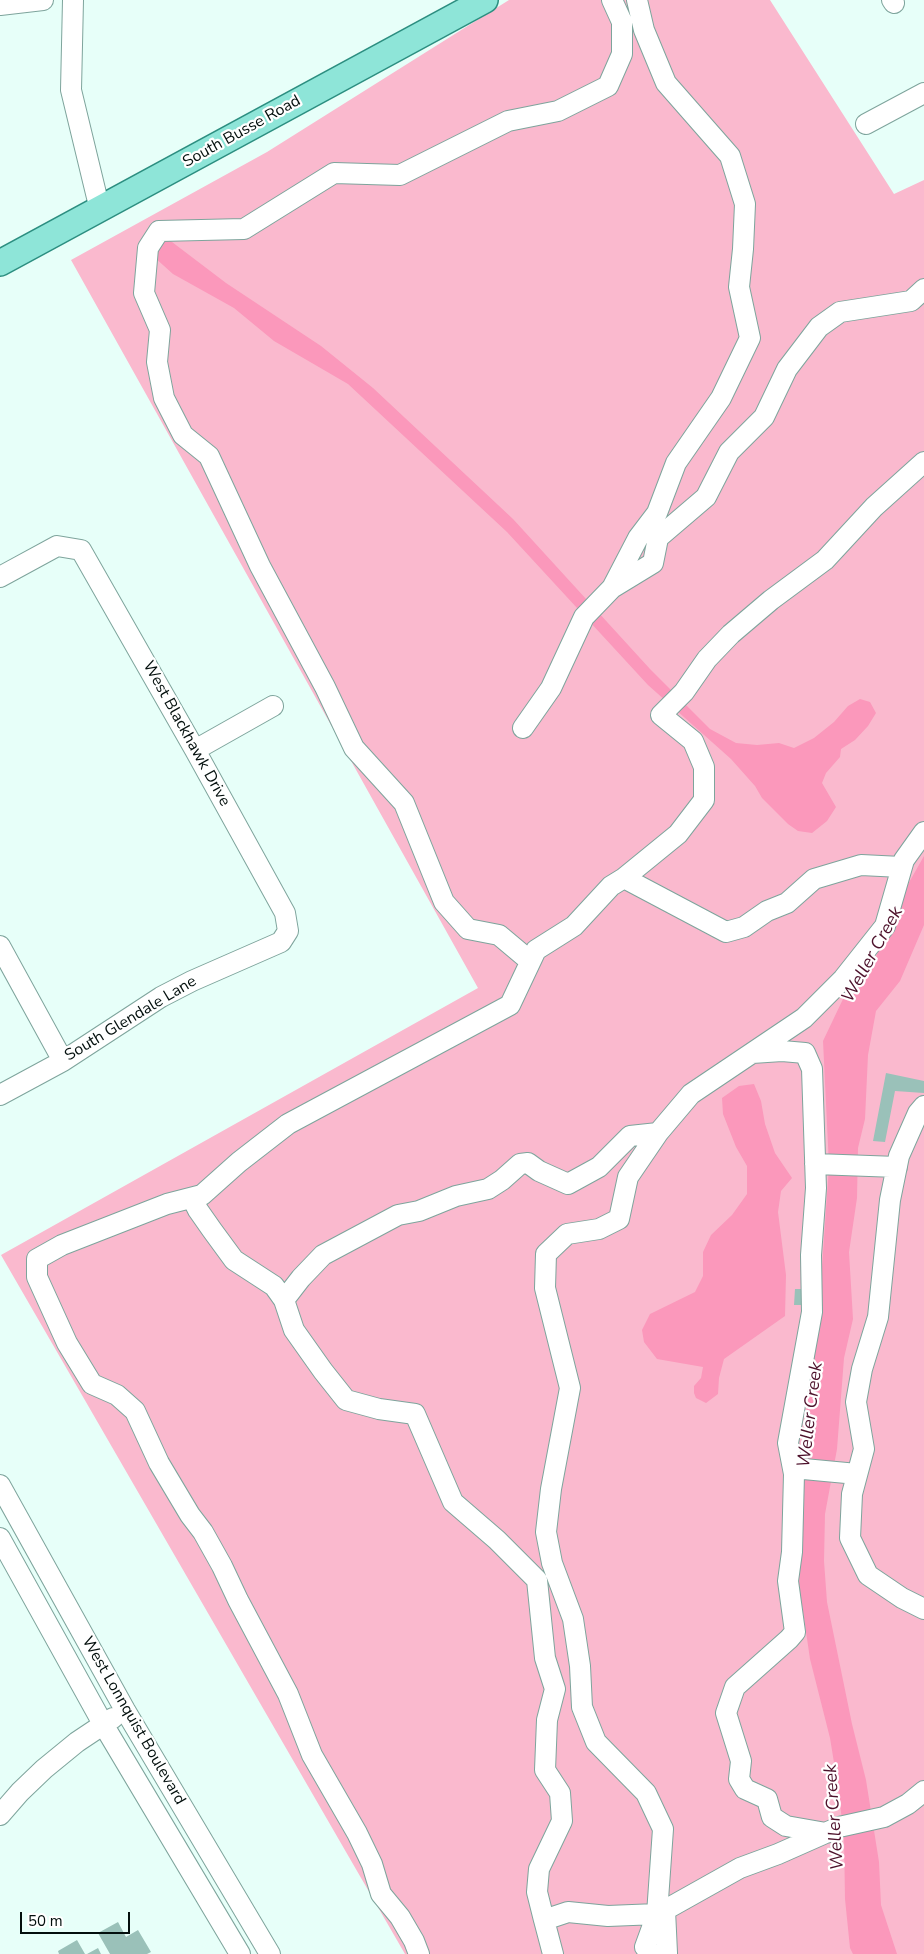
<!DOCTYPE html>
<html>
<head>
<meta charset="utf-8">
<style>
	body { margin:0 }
	#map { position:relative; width:924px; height:1954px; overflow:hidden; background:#e7fff9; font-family:"Nunito Sans",sans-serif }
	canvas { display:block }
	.scale { position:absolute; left:20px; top:1912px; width:110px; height:22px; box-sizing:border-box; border:2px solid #030f0d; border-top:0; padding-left:6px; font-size:15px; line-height:18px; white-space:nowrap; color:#030f0d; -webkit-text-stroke:4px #fff; paint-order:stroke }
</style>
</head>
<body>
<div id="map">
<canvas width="924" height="1954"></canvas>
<div class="scale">50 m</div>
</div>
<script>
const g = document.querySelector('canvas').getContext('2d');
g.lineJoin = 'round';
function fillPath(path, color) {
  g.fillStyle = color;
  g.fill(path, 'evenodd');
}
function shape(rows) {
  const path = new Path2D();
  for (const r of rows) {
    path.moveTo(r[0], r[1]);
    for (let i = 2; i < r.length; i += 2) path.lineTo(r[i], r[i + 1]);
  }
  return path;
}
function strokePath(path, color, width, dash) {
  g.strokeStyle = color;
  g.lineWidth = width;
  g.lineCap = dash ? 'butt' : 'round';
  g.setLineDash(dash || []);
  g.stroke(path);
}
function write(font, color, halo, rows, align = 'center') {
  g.font = font + ' "Nunito Sans",sans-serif';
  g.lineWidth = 4.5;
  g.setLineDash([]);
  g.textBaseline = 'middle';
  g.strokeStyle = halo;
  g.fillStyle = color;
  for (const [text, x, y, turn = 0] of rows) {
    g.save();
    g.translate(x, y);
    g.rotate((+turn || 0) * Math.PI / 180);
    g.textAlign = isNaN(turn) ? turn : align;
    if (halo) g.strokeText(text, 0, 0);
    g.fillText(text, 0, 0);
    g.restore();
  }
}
const green = shape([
	[509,0,770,0,894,194,924,180,924,1954,405,1954,1,1255,478,988,71,260,267,152]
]);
const water = shape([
	[163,239,172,242,226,283,321,346,373,388,513,519,650,669,710,729,736,743,757,745,779,743,794,748,814,738,834,722,848,706,860,699,870,702,876,713,868,726,855,740,841,749,840,757,826,773,822,783,836,807,827,821,812,833,798,831,788,824,762,798,755,786,731,759,648,685,507,532,348,384,274,341,234,308,173,274,153,256],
	[924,856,924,925,900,981,876,1011,868,1055,865,1119,858,1148,857,1198,849,1252,853,1319,844,1358,837,1449,825,1514,824,1561,827,1602,852,1724,866,1780,879,1862,881,1905,897,1954,853,1954,850,1948,845,1899,844,1837,838,1787,830,1738,810,1659,799,1584,807,1405,817,1339,829,1166,823,1041,843,999,875,959,907,886],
	[754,1084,761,1101,765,1124,775,1153,792,1178,781,1191,778,1212,786,1275,785,1316,724,1359,719,1378,718,1394,706,1403,696,1398,694,1393,694,1386,701,1378,703,1367,657,1359,644,1342,642,1330,650,1314,695,1292,703,1276,703,1252,711,1235,732,1215,747,1194,747,1166,736,1147,723,1114,722,1098,739,1086]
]);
const building = shape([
	[886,1073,924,1081,924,1093,895,1091,885,1142,873,1141],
	[795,1289,807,1289,807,1305,794,1305],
	[118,1922,126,1937,138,1930,151,1952,147,1954,110,1954,98,1933],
	[77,1940,85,1954,59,1954,58,1951],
	[98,1948,101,1954,87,1954]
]);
const minor = shape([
	[73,0,71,90,100,210],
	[892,0,894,3],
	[0,5,43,0],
	[866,124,924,93],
	[0,577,57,546,81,550,195,750,285,913,288,931,281,942,192,981,161,997,63,1061,0,1095],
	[612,588,653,563,658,538,706,497,729,452,764,417,787,369,819,327,840,312,911,301,924,289],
	[523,728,551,688,584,617,612,588,638,538,657,513,676,463,721,398,750,338,739,287,743,249,745,204,730,156,666,83,644,30,637,0],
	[195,750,273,706],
	[624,878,678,834,704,800,704,767,693,741,661,715,684,692,707,659,731,634,771,600,825,560,874,507,924,462],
	[0,946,63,1061],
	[530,961,499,935,468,929,444,902,404,803,354,748,325,687,260,566,209,456,183,435,164,398,157,362,160,330,144,293,148,248,159,231,244,229,334,173,400,175,508,121,558,111,608,86,622,54,622,22,612,0],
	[752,1053,782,1051,805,1053,812,1069,816,1188,811,1255,812,1312,788,1443,794,1474,792,1552,788,1581,795,1632,789,1639,735,1687,726,1713,741,1761,739,1779,745,1789,767,1799,772,1817,786,1826,826,1833],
	[924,1106,918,1113,899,1156,890,1200,878,1317,862,1369,856,1402,864,1449,852,1494,850,1538,868,1575,902,1598,924,1609],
	[658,1133,630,1136,599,1167,568,1184,539,1171,528,1163,520,1164,502,1180,488,1189,456,1196,419,1211,398,1215,323,1255,301,1278,284,1300,294,1330,323,1371,346,1400,379,1409,415,1414,453,1502,497,1540,537,1580,545,1658,555,1689,547,1720,545,1770,560,1793,562,1821,539,1869,537,1892,544,1920,568,1912,608,1916,657,1914,663,1829,646,1793,596,1742,582,1707,580,1666,573,1619,552,1563,546,1532,551,1489,570,1388,545,1288,546,1254,567,1234,599,1229,619,1219,628,1177,658,1133,691,1094,804,1018,843,979,885,926,904,860,924,832],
	[815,1164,897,1167],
	[192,1198,198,1210,212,1230,234,1260,274,1286,284,1300],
	[793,1468,857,1474],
	[0,1485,125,1710,270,1954],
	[0,1538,103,1724,240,1954],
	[0,1815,20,1792,44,1769,77,1742,113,1718],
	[544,1920,553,1954],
	[419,1954,414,1941,400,1917,381,1894,372,1864,357,1833,312,1755,288,1694,238,1600,222,1566,203,1532,190,1515,159,1463,135,1411,117,1395,92,1384,67,1343,37,1277,37,1259,62,1245,167,1204,202,1195,239,1162,288,1124,510,1005,536,950,574,926,611,886,624,878,726,932,744,927,767,911,787,903,814,879,861,865,901,867],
	[651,1954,645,1947,657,1914],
	[664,1954,667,1953,665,1910,740,1868,778,1854,839,1827,884,1817,908,1804,924,1791]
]);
const major = shape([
	[0,263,485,0]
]);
const streetNames = [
	["South Busse Road",242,132,-29],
	["West Blackhawk Drive",186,734,61],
	["South Glendale Lane",131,1019,-31],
	["West Lonnquist Boulevard",133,1721,60]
];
const waterNames = [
	["Weller Creek",873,955,-61],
	["Weller Creek",811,1415,-83],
	["Weller Creek",835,1817,-94]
];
fillPath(green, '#fab9ce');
fillPath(water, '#fb98bb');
fillPath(building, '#9ac1b9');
strokePath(minor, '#7ea49c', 22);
strokePath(major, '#2c8e80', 28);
strokePath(minor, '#fff', 20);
strokePath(major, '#8ee5d8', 25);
write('16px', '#030f0d', '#fff', streetNames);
write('italic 18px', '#4d112b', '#fff', waterNames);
</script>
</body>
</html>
